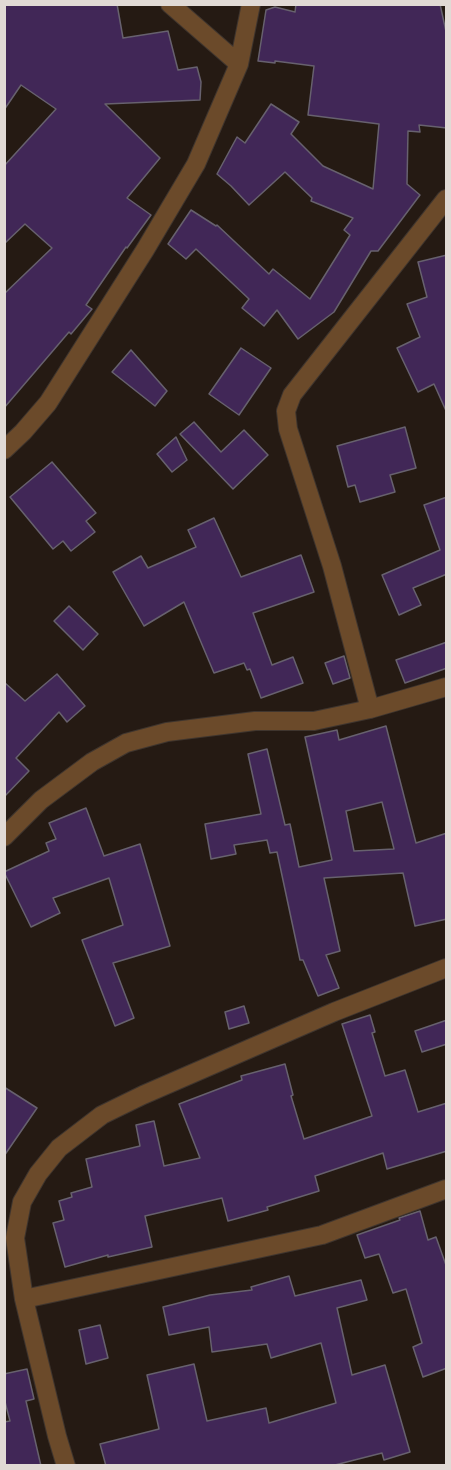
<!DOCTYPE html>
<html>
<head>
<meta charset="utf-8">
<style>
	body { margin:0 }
	#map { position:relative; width:451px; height:1470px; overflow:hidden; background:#251a13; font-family:"Fira Sans Condensed",sans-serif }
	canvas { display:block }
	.frame { position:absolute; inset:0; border:6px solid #e1dad5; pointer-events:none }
</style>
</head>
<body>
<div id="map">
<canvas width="451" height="1470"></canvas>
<div class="frame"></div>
</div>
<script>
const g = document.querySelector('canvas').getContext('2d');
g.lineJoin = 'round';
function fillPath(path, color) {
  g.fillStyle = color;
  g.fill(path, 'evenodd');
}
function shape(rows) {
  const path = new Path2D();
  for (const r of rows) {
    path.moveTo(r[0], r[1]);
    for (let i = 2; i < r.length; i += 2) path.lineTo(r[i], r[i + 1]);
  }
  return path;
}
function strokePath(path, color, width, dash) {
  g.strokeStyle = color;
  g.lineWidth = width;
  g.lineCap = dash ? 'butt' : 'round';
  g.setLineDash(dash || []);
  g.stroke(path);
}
const building = shape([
	[4,4,117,4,123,38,168,31,178,70,197,67,201,82,200,100,105,104,160,158,127,198,151,215,127,248,126,247,86,305,92,309,71,334,69,332,4,408,4,294,52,248,25,224,4,244,4,166,56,109,21,85,4,110,4,4],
	[296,4,440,4,447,36,447,128,419,125,420,132,408,131,407,184,420,195,378,251,371,251,334,312,298,339,277,310,264,326,242,308,249,299,196,249,186,259,168,244,191,210,216,226,217,225,269,274,273,269,310,299,350,235,344,230,353,218,311,201,312,198,285,172,249,205,231,186,217,174,237,137,245,143,271,104,299,122,291,134,323,166,373,189,379,124,308,115,314,66,275,61,275,63,258,61,266,10,275,7,295,12,296,4],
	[447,255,447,413,434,384,418,392,397,348,420,337,407,304,427,297,418,262,447,255],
	[241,348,271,368,239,415,209,394,241,348],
	[131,350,167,391,155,406,112,372,131,350],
	[194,422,221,452,244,430,268,455,233,489,180,434,194,422],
	[405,427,416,468,390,475,395,492,360,502,355,485,348,487,337,446,405,427],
	[176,437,187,460,172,472,157,454,176,437],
	[52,462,96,513,86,521,95,532,71,551,63,541,53,549,10,497,52,462],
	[447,497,447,574,413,588,421,605,399,615,382,575,440,550,424,505,447,497],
	[214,518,241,577,301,555,314,592,253,613,272,665,293,657,303,683,261,698,250,669,247,670,244,663,214,673,184,602,144,626,113,572,141,556,148,568,196,547,188,530,214,518],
	[69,606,98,634,83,650,54,621,69,606],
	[447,642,447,668,405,683,396,660,447,642],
	[344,656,350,678,333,684,325,663,344,656],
	[57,674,85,706,67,722,59,712,16,758,29,771,4,797,4,682,25,701,57,674],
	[386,726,416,843,447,833,447,919,415,926,403,873,324,878,340,951,326,955,339,988,318,996,303,960,300,960,277,852,270,853,267,840,234,845,236,854,211,859,205,824,261,814,248,754,267,749,285,825,290,824,299,867,332,860,305,737,337,730,339,740,386,726],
	[382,802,394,849,354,851,346,811,382,802],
	[86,808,104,856,140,844,170,946,113,963,134,1018,115,1026,82,940,123,925,109,878,53,898,60,913,31,927,4,872,49,851,46,843,56,839,49,823,86,808],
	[244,1006,249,1023,229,1029,225,1012,244,1006],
	[370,1015,375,1032,372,1033,385,1076,405,1070,418,1112,447,1103,447,1151,387,1169,383,1153,315,1176,319,1191,267,1207,268,1210,228,1221,222,1198,145,1216,152,1247,108,1257,108,1255,65,1267,53,1223,64,1220,59,1201,72,1197,71,1193,92,1187,86,1159,140,1146,136,1125,154,1121,164,1166,200,1158,179,1104,242,1080,241,1076,285,1064,293,1095,291,1096,304,1139,372,1116,342,1024,370,1015],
	[447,1020,447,1044,422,1052,415,1031,447,1020],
	[4,1087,37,1108,4,1156,4,1087],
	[420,1211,428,1240,436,1237,447,1268,447,1368,423,1377,413,1347,422,1343,406,1289,393,1293,379,1254,365,1258,357,1235,400,1220,399,1218,420,1211],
	[289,1276,295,1296,361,1280,367,1300,337,1308,352,1375,385,1365,410,1452,384,1460,382,1453,331,1466,106,1466,100,1444,159,1429,147,1375,194,1364,207,1421,266,1408,269,1423,336,1403,321,1343,271,1358,267,1344,212,1352,209,1327,169,1335,163,1307,210,1295,252,1290,251,1287,289,1276],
	[100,1325,108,1358,86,1364,79,1330,100,1325],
	[27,1369,34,1399,26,1401,41,1466,4,1466,4,1422,10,1421,4,1398,4,1374,27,1369]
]);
const street = shape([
	[170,4,239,64],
	[4,450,23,432,48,403,145,250,196,164,239,64,251,4],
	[370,709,332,566,288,429,286,411,292,395,446,199],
	[4,837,41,800,92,762,126,743,167,732,255,721,314,721,370,709,446,687],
	[24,1299,322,1235,446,1189],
	[66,1466,57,1436,24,1299,15,1238,22,1202,38,1174,59,1148,102,1115,143,1095,334,1012,446,968]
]);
fillPath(building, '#412757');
strokePath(building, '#67616e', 1.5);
strokePath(street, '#3f352e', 20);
strokePath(street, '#6b4a2a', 18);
</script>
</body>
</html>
